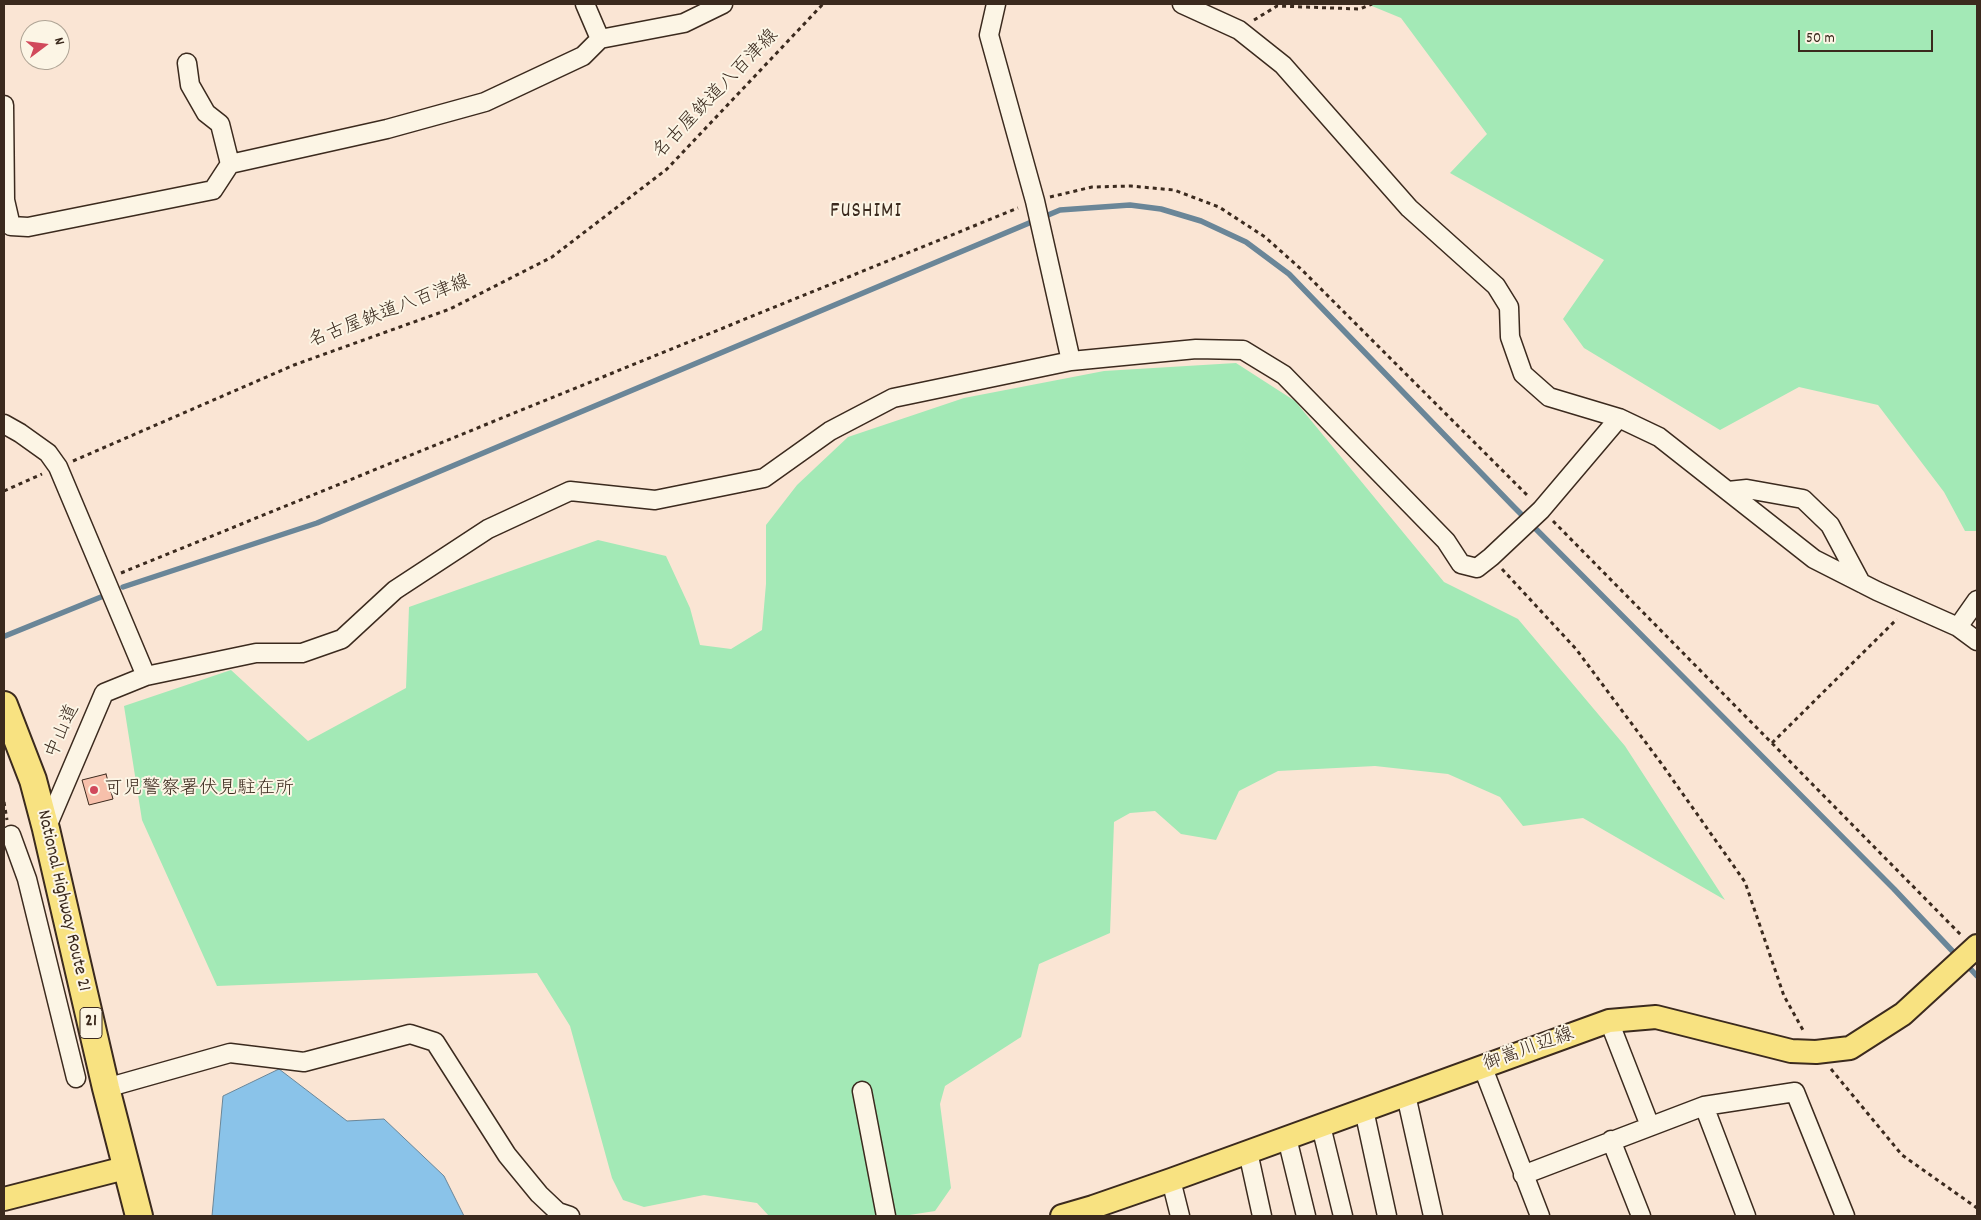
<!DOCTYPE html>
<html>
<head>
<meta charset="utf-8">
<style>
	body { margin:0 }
	#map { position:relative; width:1981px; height:1220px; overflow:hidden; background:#fae5d4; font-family:Dekko,sans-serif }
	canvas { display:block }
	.frame { position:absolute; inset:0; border:5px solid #3b2a1e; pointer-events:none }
	.north { position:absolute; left:20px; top:20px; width:50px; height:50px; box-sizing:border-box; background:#fcf5e5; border:1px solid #afa495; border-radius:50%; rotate:75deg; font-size:14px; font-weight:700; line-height:20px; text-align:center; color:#3b2a1e }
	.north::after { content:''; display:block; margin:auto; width:18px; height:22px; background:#d1495b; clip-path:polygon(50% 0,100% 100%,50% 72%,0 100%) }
	.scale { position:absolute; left:1798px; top:30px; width:135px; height:22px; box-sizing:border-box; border:2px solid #3b2a1e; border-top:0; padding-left:6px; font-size:15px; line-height:18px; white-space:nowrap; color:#3b2a1e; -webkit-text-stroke:4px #fcf5e5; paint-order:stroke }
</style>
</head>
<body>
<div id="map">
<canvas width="1981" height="1220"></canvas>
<div class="frame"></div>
<div class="north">N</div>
<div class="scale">50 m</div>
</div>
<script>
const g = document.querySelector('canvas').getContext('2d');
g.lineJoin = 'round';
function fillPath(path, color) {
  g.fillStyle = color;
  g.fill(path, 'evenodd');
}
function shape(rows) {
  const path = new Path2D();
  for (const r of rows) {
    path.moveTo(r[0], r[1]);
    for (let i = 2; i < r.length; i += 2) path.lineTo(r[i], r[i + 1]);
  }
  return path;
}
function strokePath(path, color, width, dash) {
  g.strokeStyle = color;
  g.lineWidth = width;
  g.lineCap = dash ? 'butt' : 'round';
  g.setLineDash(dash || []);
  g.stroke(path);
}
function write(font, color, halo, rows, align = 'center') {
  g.font = font + ' Dekko,"Klee One",sans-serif';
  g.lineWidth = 4;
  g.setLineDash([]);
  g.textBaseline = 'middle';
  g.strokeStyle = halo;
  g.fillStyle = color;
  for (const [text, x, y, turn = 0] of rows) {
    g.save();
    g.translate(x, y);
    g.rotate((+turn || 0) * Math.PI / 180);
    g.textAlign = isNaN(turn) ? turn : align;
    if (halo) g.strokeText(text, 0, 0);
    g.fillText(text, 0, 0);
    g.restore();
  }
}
const green = shape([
	[1367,4,1977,4,1977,531,1965,531,1944,492,1878,405,1799,387,1720,430,1584,348,1563,319,1604,260,1450,173,1487,134,1401,18],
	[1236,363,1295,401,1444,582,1518,619,1625,746,1725,900,1583,818,1523,826,1500,797,1448,774,1375,766,1278,771,1239,791,1216,840,1181,834,1155,811,1130,813,1114,822,1110,933,1039,964,1021,1037,945,1086,940,1104,951,1188,935,1211,903,1216,769,1216,757,1203,704,1195,644,1207,623,1200,612,1178,570,1026,537,973,217,986,142,820,124,706,231,670,308,741,406,688,409,607,598,540,666,556,690,608,700,645,731,649,762,630,766,584,766,525,797,485,848,437,964,398,1104,371]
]);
const water = shape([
	[279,1069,347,1121,384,1119,444,1176,464,1216,212,1216,223,1096,279,1069]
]);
const stream = shape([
	[123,587,317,523,1060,210,1130,205,1161,209,1201,221,1246,242,1289,274,1513,506,1894,889,1958,957],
	[5,636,101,597],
	[1965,963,1977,976]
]);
const building = shape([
	[106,774,113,799,89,805,82,780,106,774]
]);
const path = shape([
	[1254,20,1277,6,1360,9,1372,4],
	[1050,197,1092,187,1131,186,1174,190,1219,207,1265,237,1302,270,1529,497],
	[73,461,294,365,450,309,552,257,667,169,823,4],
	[4,491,42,474],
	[1553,521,1961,935],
	[1502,569,1576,649,1661,763,1745,882,1784,996,1804,1032],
	[121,573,1018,208],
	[1772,743,1897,619],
	[4,802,7,820],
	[1831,1069,1902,1155,1977,1208]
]);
const minor = shape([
	[585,4,600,39],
	[996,4,989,35,1035,201,1071,361],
	[1182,4,1239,30,1283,65,1409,208,1496,286,1509,307,1510,337,1523,374,1549,397,1619,418,1659,437,1814,559,1877,591,1958,627,1977,641],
	[187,63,190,85,206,113,220,124,230,164],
	[4,105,5,200,11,226,28,227,213,190,230,164,387,129,485,102,583,56,600,39,684,23,723,4],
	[4,424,20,433,48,453,58,467,146,676],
	[1728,491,1747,489,1803,499,1830,525,1861,583],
	[1958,627,1977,600],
	[46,829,104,693,146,676,256,653,302,653,342,639,395,590,488,529,570,491,655,500,764,478,830,431,893,398,1071,361,1196,349,1243,350,1284,375,1446,541,1461,564,1477,568,1491,557,1541,510,1619,418],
	[11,835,27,879,76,1078],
	[1609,1021,1650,1126],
	[1483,1068,1540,1216],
	[106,1088,230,1053,304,1062,410,1034,435,1042,507,1155,539,1194,558,1212,570,1216],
	[862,1091,886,1216],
	[1406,1095,1433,1216],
	[1704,1106,1746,1216],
	[1364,1110,1387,1216],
	[1321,1126,1343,1216],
	[1287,1138,1306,1216],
	[1611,1140,1641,1216],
	[1248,1152,1262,1216],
	[1523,1175,1704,1106,1795,1092,1845,1216],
	[1171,1180,1180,1216]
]);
const major = shape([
	[4,1199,125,1168],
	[1062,1216,1093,1207,1171,1180,1609,1021,1656,1017,1791,1051,1816,1052,1850,1048,1903,1014,1977,946]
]);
const highway = shape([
	[4,705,33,780,46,829,106,1088,139,1216]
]);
const markers = [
	[94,790,5,"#d1495b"]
];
const shields = [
	[91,1023,22]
];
const shieldNames = [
	["21",91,1023]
];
const streetNames = [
	["名古屋鉄道八百津線",717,95,-46],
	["名古屋鉄道八百津線",390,313,-21],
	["中山道",64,732,-66],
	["National Highway Route 21",62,901,77],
	["御嵩川辺線",1529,1051,-20]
];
const poiNames = [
	["可児警察署伏見駐在所",104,790]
];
const quarterNames = [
	["FUSHIMI",866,213]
];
fillPath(green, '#a3e9b6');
fillPath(water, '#8ac3e9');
strokePath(water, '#6a8698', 1);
strokePath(stream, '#6a8698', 5.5);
fillPath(building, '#f7c0ab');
strokePath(building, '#3b2a1e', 1);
strokePath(minor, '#3b2a1e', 21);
strokePath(major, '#3b2a1e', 26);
strokePath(highway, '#3b2a1e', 30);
strokePath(path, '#3b2a1e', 3, [4, 4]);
strokePath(minor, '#fcf5e5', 18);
strokePath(major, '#f8e281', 22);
strokePath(highway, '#f8e281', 26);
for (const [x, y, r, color] of markers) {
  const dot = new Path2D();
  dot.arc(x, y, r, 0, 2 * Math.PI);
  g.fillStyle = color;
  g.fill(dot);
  strokePath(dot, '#fcf5e5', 2);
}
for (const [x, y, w] of shields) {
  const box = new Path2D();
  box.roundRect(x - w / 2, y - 15.5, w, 31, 4);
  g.fillStyle = '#fcf5e5';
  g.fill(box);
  strokePath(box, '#3b2a1e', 1);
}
write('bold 18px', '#3b2a1e', null, shieldNames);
write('19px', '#3b2a1e', '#fcf5e5', streetNames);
write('19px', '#3b2a1e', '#fcf5e5', poiNames, 'left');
g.letterSpacing = '1px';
write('21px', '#3b2a1e', '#fcf5e5', quarterNames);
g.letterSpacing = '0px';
</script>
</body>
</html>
